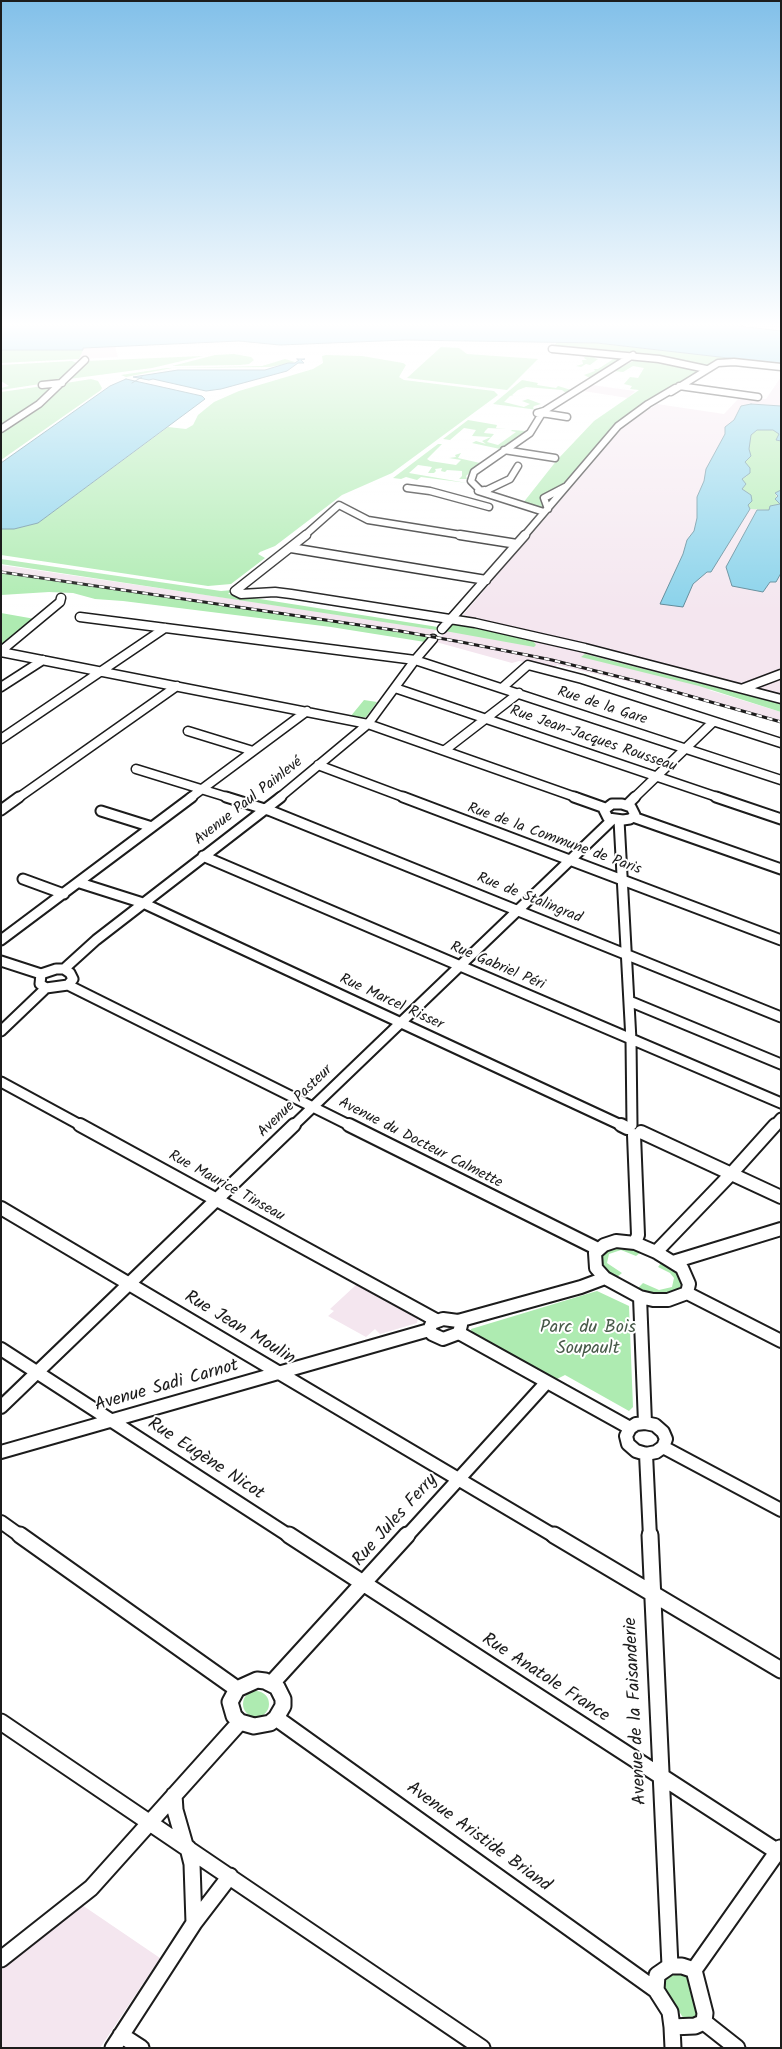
<!DOCTYPE html>
<html>
<head>
<meta charset="utf-8">
<style>
	body { margin:0 }
	#map { position:relative; width:782px; height:2049px; overflow:hidden; background:#fff; font-family:Kalam,sans-serif }
	canvas { display:block }
	.frame { position:absolute; inset:0; border:2px solid #1c1c1c; pointer-events:none }
</style>
</head>
<body>
<div id="map">
<canvas width="782" height="2049"></canvas>
<div class="frame"></div>
</div>
<script>
const g = document.querySelector('canvas').getContext('2d');
g.lineJoin = 'round';
function fillPath(path, color) {
  g.fillStyle = color;
  g.fill(path, 'evenodd');
}
function shape(rows) {
  const path = new Path2D();
  for (const r of rows) {
    if (r.length === 3) {
      path.moveTo(r[0] + r[2], r[1]);
      path.arc(r[0], r[1], r[2], 0, 2 * Math.PI);
      continue;
    }
    path.moveTo(r[0], r[1]);
    for (let i = 2; i < r.length; i += 2) path.lineTo(r[i], r[i + 1]);
  }
  return path;
}
function strokePath(path, color, width, dash) {
  g.strokeStyle = color;
  g.lineWidth = width;
  g.lineCap = dash ? 'butt' : 'round';
  g.setLineDash(dash || []);
  g.stroke(path);
}
function write(font, color, halo, rows, align = 'center') {
  g.font = font + ' Kalam,sans-serif';
  g.lineWidth = 4;
  g.setLineDash([]);
  g.textBaseline = 'middle';
  g.strokeStyle = halo;
  g.fillStyle = color;
  for (const [text, x, y, turn = 0] of rows) {
    g.save();
    g.translate(x, y);
    g.rotate((+turn || 0) * Math.PI / 180);
    g.textAlign = isNaN(turn) ? turn : align;
    if (halo) g.strokeText(text, 0, 0);
    g.fillText(text, 0, 0);
    g.restore();
  }
}
const built = shape([
	[115,346,118,357,79,359,83,348],
	[781,377,781,697,721,678,467,619,463,615,623,427,657,404,724,414,740,397,766,399],
	[592,385,635,391,628,398,583,391],
	[1,565,350,616,436,630,428,637,208,605,1,573],
	[453,623,587,651,587,653,616,661,714,685,709,690,781,712,781,723,700,699,698,700,635,683,557,665,554,668,519,661,512,663,436,642],
	[357,1284,418,1318,417,1323,380,1334,375,1329,366,1337,328,1316,334,1311,330,1309],
	[82,1905,160,1958,100,2048,1,2048,1,1970]
]);
const green = shape([
	[557,342,597,343,729,358,728,361,706,366,553,347],
	[441,347,459,348,467,354,538,359,507,390,407,378],
	[1,350,83,350,79,359,1,363],
	[234,354,251,357,254,360,249,364,240,365,172,366,215,355],
	[326,355,362,356,403,363,406,365,399,377,404,380,494,391,498,395,392,473,342,495,275,546,260,552,258,554,265,558,231,584,208,586,1,555,1,529,14,529,38,523,168,427,186,429,193,425,198,415,214,402,239,391,313,369,323,363,322,356],
	[586,355,626,356,590,378,584,375,595,371,594,369,598,369,615,358,597,356,594,358,598,359,590,365,586,364,581,367,576,366,583,364,582,360,587,360,584,358],
	[203,356,152,368,69,379,86,361],
	[639,358,700,370,640,408,563,487,547,494,544,508,523,503,557,460,594,421,639,390,630,389,632,386,624,384,630,377,638,378,644,368,633,366,623,372,614,371],
	[285,359,295,362,270,367,172,368,126,377,121,375,167,368,262,366],
	[72,361,77,363,60,381,1,390,1,388,9,386,1,381,1,365],
	[91,379,98,381,102,388,101,390,1,460,1,433,46,403,66,383],
	[522,380,538,383,537,385,556,388,558,386,571,390,566,393,562,390,526,387,518,390,512,395,514,395,510,396,504,402,524,407,530,404,522,401,528,399,541,404,534,406,533,408,534,409,546,406,538,410,493,404],
	[43,386,53,388,37,403,1,426,1,392],
	[468,420,497,425,496,428,507,429,488,428,485,431,484,433,494,434,487,442,498,445,516,432,511,431,512,430,526,431,500,449,472,443,476,441,486,444,482,441,491,437,472,436,476,430,464,428,450,440,443,439],
	[764,429,777,431,779,433,778,441,781,441,781,490,775,493,780,504,770,506,769,510,750,509,748,505,751,495,742,489,744,486,742,479,747,476,745,462,751,435,757,430],
	[438,444,442,444,427,459,430,461,456,465,461,460,449,458,456,457,455,455,461,453,458,458,480,463,466,476,467,479,459,479,462,476,462,471,447,470,445,472,441,471,442,468,435,469,436,471,434,473,428,473,432,467,418,465,409,473,467,483,421,477,417,480,406,477,401,479,393,478],
	[1,559,221,591,233,590,228,594,438,627,436,630,1,564],
	[1,573,316,619,428,637,425,642,331,627,123,601,95,599,73,593,49,592,1,595],
	[1,613,35,619,1,647],
	[453,623,464,623,531,638,536,645,534,647,445,631],
	[585,654,781,704,781,712,699,686,581,657],
	[364,700,377,702,366,717,358,719,350,717],
	[610,1246,629,1246,641,1252,636,1256,621,1250,609,1254,607,1263,622,1273,617,1277,605,1270,601,1265,600,1256],
	[662,1262,677,1271,682,1280,680,1288,673,1293,658,1296,638,1288,643,1283,659,1290,672,1287,674,1278,670,1273,658,1267],
	[597,1291,629,1306,633,1407,629,1411,565,1375,555,1380,472,1334,471,1329],
	[256,1704,13],
	[683,1974,688,1977,698,2015,695,2020,684,2019,663,1987,663,1979,667,1976]
]);
const water = shape([
	[1,326,739,326,781,331,781,364,597,343,406,340,280,345,239,341,83,348,83,350,1,350,1,326],
	[297,359,305,359,301,360,304,363,298,363,287,371,221,389,206,391,153,379,149,380,133,377,178,370,265,370,288,363,295,363,299,360,297,359],
	[126,379,202,396,205,399,38,523,14,529,1,529,1,463,110,386,126,379],
	[751,404,781,406,781,441,776,440,779,434,773,430,757,430,751,435,749,449,751,456,745,462,750,468,750,473,742,479,746,484,742,489,751,495,752,501,748,505,750,509,711,572,707,572,693,584,683,607,660,604,683,554,687,540,694,531,697,518,697,497,704,481,706,469,725,434,725,427,734,420,741,406,751,404],
	[781,490,781,573,776,582,770,582,763,592,732,586,726,567,757,510,769,510,770,506,780,504,775,499,778,496,775,493,781,490]
]);
const stream = shape([
	[132,383,142,377]
]);
const minorFar4 = shape([
	[552,349,659,359,706,369],
	[42,385,62,383],
	[679,386,758,397],
	[671,392,718,363,734,362,781,367],
	[544,411,548,414,537,413,544,411],
	[544,411,633,355],
	[548,414,567,417],
	[1,429,39,404,85,360],
	[504,450,555,458],
	[407,488,430,491,489,507],
	[480,490,471,481,474,472,530,433,541,415],
	[487,490,510,479,518,466],
	[487,493,488,491,485,490,478,491,544,512],
	[548,509,544,498,565,487],
	[304,536,339,505,368,520,468,536],
	[524,536,618,426,648,404,675,388]
]);
const minorFar3 = shape([
	[306,535,235,591,241,594,275,592,291,594,475,623,585,648,781,699],
	[460,535,517,544],
	[291,548,486,580],
	[80,617,415,660,781,780],
	[442,629,525,535],
	[1,651,60,602,61,598],
	[1,652,368,724,578,798],
	[1,687,43,660],
	[395,688,720,798],
	[502,688,528,665,582,679,781,743],
	[744,688,781,674],
	[188,731,253,751],
	[1,739,165,628],
	[445,750,519,693],
	[318,765,406,798],
	[136,769,230,798],
	[18,798,177,686],
	[190,798,307,711],
	[279,798,368,724,415,660,433,639],
	[634,798,713,722]
]);
const minorFar2 = shape([
	[226,797,271,811,781,1017],
	[403,797,781,940],
	[574,797,605,808],
	[716,797,781,819],
	[612,804,622,804,631,807,635,815,630,819,623,820,608,818,604,810,612,804],
	[627,805,635,797],
	[1,810,19,797],
	[101,811,152,827],
	[633,817,781,869],
	[619,820,631,1040,632,1125],
	[203,856,781,1103],
	[23,879,64,894],
	[80,883,143,903,623,1126],
	[1,940,192,797],
	[1,961,41,974],
	[56,969,64,969,70,973,73,979,68,985,46,988,40,984,41,974,56,969],
	[64,969,96,940,281,797],
	[68,985,351,1126],
	[629,1001,781,1064],
	[1,1031,46,988],
	[1,1082,82,1126],
	[293,1126,613,819],
	[774,1126,781,1118]
]);
const minorFar1 = shape([
	[80,1125,436,1320],
	[349,1125,598,1249],
	[621,1125,627,1128],
	[641,1132,781,1197],
	[634,1135,638,1235,635,1243],
	[1,1208,556,1537],
	[616,1241,635,1243,656,1252,682,1268,689,1284,687,1293,668,1300,653,1300,640,1297,605,1278,596,1268,595,1253,604,1245,616,1241],
	[656,1252,731,1174,775,1125],
	[673,1262,781,1229],
	[687,1293,781,1341],
	[640,1297,645,1423],
	[443,1319,458,1321,461,1325,459,1333,443,1339,432,1334,429,1330,432,1323,443,1319],
	[458,1321,581,1287,605,1278],
	[459,1333,630,1428],
	[1,1349,291,1537],
	[1,1407,294,1125],
	[645,1423,655,1425,663,1432,666,1439,663,1447,656,1452,646,1454,636,1451,628,1444,626,1436,630,1428,636,1424,645,1423],
	[663,1447,781,1510],
	[1,1452,429,1330],
	[646,1454,650,1537],
	[1,1522,22,1537],
	[406,1537,546,1383]
]);
const minor = shape([
	[20,1535,237,1689],
	[289,1535,781,1854],
	[554,1535,781,1670],
	[650,1535,670,1966],
	[257,1680,265,1681,277,1687,283,1699,283,1706,276,1718,270,1723,254,1726,240,1722,234,1716,230,1702,237,1689,257,1680],
	[272,1683,407,1535],
	[276,1718,656,1990],
	[1,1722,482,2048],
	[174,1795,175,1810,185,1845],
	[188,1848,192,1864,194,1923],
	[1,1959,91,1888,240,1722],
	[670,1966,682,1966,694,1970,705,2013,704,2022,695,2026,672,2027,670,2012,656,1990,657,1975,670,1966],
	[694,1970,780,1848],
	[704,2022,737,2048],
	[672,2027,673,2048],
	[121,2035,141,2048],
	[113,2048,194,1923,230,1876]
]);
const rail = shape([
	[1,572,400,631,461,642,552,660,644,683,781,722]
]);
const streetNames = [
	["Rue de la Gare",602,707,18],
	["Rue Jean-Jacques Rousseau",593,740,19],
	["Avenue Paul Painlevé",249,802,-38],
	["Rue de la Commune de Paris",554,840,20],
	["Rue de Stalingrad",529,899,22],
	["Rue Gabriel Péri",497,967,23],
	["Rue Marcel Risser",391,1003,25],
	["Avenue Pasteur",296,1102,-44],
	["Avenue du Docteur Calmette",420,1144,27],
	["Rue Maurice Tinseau",226,1187,29]
];
const nearStreetnames = [
	["Rue Jean Moulin",239,1329,31],
	["Avenue Sadi Carnot",167,1387,-16],
	["Rue Eugène Nicot",205,1460,33],
	["Rue Jules Ferry",396,1521,-48],
	["Rue Anatole France",545,1679,33],
	["Avenue de la Faisanderie",637,1711,-93],
	["Avenue Aristide Briand",478,1838,36]
];
const nearParknames = [
	["Parc du Bois",588,1329],
	["Soupault",588,1350]
];
fillPath(built, '#f4e6ef');
fillPath(green, '#aeebb1');
fillPath(water, '#89d2ea');
strokePath(water, '#5d8998', 1);
strokePath(stream, '#5d8998', 1);
strokePath(minorFar4, '#1c1c1c', 9);
strokePath(minorFar3, '#1c1c1c', 11);
strokePath(minorFar2, '#1c1c1c', 13);
strokePath(minorFar1, '#1c1c1c', 16);
strokePath(minor, '#1c1c1c', 19);
strokePath(minorFar4, '#fff', 6);
strokePath(minorFar3, '#fff', 8);
strokePath(minorFar2, '#fff', 9);
strokePath(minorFar1, '#fff', 12);
strokePath(minor, '#fff', 15);
strokePath(rail, '#1c1c1c', 3);
strokePath(rail, '#fff', 2, [5.5]);
const sky = g.createLinearGradient(0, 0, 0, 613);
sky.addColorStop(0, '#82c0e9');
sky.addColorStop(0.53, '#fff');
sky.addColorStop(1, '#ffffff00');
g.fillStyle = sky;
g.fillRect(0, 0, 782, 613);
write('15px', '#1c1c1c', '#fff', streetNames);
write('18px', '#1c1c1c', '#fff', nearStreetnames);
write('18px', '#485a49', '#fff', nearParknames);
</script>
</body>
</html>
